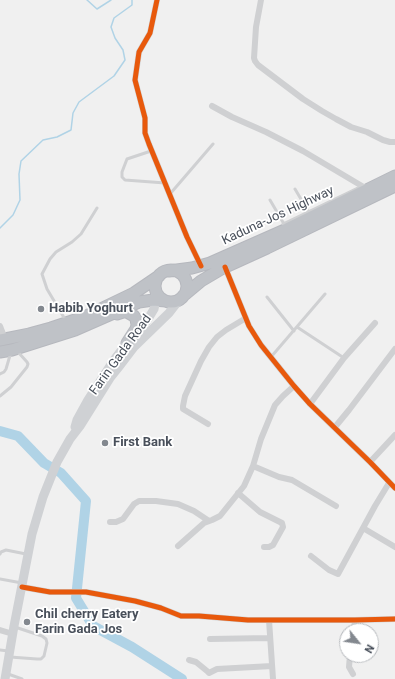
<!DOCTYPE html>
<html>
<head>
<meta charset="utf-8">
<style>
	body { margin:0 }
	#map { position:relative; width:395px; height:679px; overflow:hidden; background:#f0f0f0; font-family:Roboto,sans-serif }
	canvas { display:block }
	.north { position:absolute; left:339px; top:623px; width:40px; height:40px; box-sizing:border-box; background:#fff; border:1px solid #b6b9bd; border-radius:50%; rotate:120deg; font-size:11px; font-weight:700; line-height:16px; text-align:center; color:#49505b }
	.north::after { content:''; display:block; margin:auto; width:14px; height:18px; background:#83888f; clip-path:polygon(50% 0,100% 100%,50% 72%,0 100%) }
</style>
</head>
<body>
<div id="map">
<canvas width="395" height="679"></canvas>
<div class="north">N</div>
</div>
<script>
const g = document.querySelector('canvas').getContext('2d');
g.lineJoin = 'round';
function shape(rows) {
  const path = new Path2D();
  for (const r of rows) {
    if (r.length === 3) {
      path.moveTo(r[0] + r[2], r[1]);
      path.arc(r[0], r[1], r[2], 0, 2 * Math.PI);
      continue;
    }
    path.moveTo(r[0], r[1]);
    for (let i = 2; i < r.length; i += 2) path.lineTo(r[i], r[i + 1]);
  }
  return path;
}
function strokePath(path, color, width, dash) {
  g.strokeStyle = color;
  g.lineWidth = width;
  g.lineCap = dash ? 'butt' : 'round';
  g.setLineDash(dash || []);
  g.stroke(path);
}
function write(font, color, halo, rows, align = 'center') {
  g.font = font + ' Roboto,sans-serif';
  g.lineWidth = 3.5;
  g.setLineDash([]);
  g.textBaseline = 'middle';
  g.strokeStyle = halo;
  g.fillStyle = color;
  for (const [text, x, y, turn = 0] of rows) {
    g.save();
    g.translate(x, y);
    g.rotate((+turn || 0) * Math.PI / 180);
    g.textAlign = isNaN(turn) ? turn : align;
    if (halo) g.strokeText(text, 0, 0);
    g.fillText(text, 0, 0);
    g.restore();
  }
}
const stream = shape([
	[87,0,97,9,111,0],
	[0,228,13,215,20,200,19,174,21,161,43,140,57,137,71,130,73,113,79,102,114,76,125,60,123,50,115,38,111,27,114,18,132,5,132,0]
]);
const river = shape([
	[0,431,18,436,44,463,61,473,86,501,76,598,93,626,132,647,182,679]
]);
const lane = shape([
	[151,151,127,159,122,172,122,177,125,180,165,183],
	[295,189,308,211],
	[170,194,213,144],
	[270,200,284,224],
	[283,224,362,186],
	[267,297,294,331],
	[66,321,47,289,42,274,50,259,56,252,72,242,81,234,97,208],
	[297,327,344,358],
	[271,357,325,294],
	[0,374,4,372,6,369,11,352],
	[0,396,11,387,27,367,28,364,27,362,18,352],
	[0,554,1,552,6,550,26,554],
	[0,579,22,583],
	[0,650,8,651],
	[10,657,37,659,41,659,44,656,47,643,46,639,42,636,15,627],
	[8,674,22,679]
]);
const street = shape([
	[157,0,150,33,139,52,135,80,145,118,145,133,149,144,187,237,201,266],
	[261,0,256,27,254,58,255,61,258,65,303,99,322,111,336,119,351,127,367,132,383,140,390,142,395,142],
	[212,106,232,117,266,132,303,151,367,189],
	[225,267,249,326,261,345,294,386,310,404,370,462,395,488],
	[0,326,5,339],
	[310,404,344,358,375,323],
	[208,424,183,409,183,406,185,396,201,361,209,347,217,337,226,330,246,318],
	[335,427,349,410,395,349],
	[370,462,395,435],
	[253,466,279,477,292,480,336,506],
	[238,493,260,512,282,523,283,527,273,545,269,547,264,547],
	[110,522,116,522,123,519,134,504,139,501,156,501,178,504,194,511,209,521],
	[363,528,395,547],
	[178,546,204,523,212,520,220,516,244,486,253,466,261,439,275,405,283,396,294,386],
	[311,556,329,570,338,574,375,506,389,483],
	[22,587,50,592,86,592,135,601,161,608,181,616,199,616,248,620,355,620,395,619],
	[269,620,273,679],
	[0,630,13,634],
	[354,631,355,620],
	[210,639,269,638],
	[350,655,349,667,353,674],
	[189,660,196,662,207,671,209,673,217,669,272,666]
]);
const secondary = shape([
	[75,427,77,420,88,400,114,360,127,343,144,325,148,319,154,309,155,304,156,291],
	[5,679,14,626,32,534,43,497,57,462,70,439,80,426,110,378,118,368,134,347,169,313,179,300]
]);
const highway = shape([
	[171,286,16],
	[169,271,192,268,210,263,287,229,395,176],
	[183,296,201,281,223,268,267,248,395,186],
	[117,314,123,312,127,312,134,316,136,319,137,325,136,329,127,343],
	[0,340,29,334,51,328,84,317,134,293,159,276],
	[0,352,12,350,75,330,139,302,153,300,166,301]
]);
const cycleway = shape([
	[157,0,150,33,139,52,135,80,145,118,145,133,149,144,187,237,201,266],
	[225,267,249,326,261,345,294,386,310,404,370,462,395,488],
	[22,587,50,592,86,592,135,601,161,608,181,616,199,616,248,620,355,620,395,619]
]);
const markers = [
	[41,309,4,"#83888f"],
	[105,443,4,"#83888f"],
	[27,622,4,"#83888f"]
];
const streetNames = [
	["Kaduna-Jos Highway",278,216,-25],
	["Farin Gada Road",121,355,-54]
];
const poiNames = [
	["Habib Yoghurt",49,309],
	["First Bank",113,443],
	["Chil cherry Eatery",35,615],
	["Farin Gada Jos",35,630]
];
strokePath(stream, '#b0d3e6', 1.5);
strokePath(river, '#b0d3e6', 10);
strokePath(highway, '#b6b8be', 13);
strokePath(lane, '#cfd0d2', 3);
strokePath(street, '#cfd0d2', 6);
strokePath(secondary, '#cfd1d4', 9);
strokePath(highway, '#bfc2c7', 11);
strokePath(cycleway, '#e8590c', 5);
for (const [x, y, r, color] of markers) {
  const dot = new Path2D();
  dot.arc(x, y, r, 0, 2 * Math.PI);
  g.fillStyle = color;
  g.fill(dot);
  strokePath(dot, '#fff', 1.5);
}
write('13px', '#49505b', '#fff', streetNames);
write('bold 13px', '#49505b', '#fff', poiNames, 'left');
</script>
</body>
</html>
